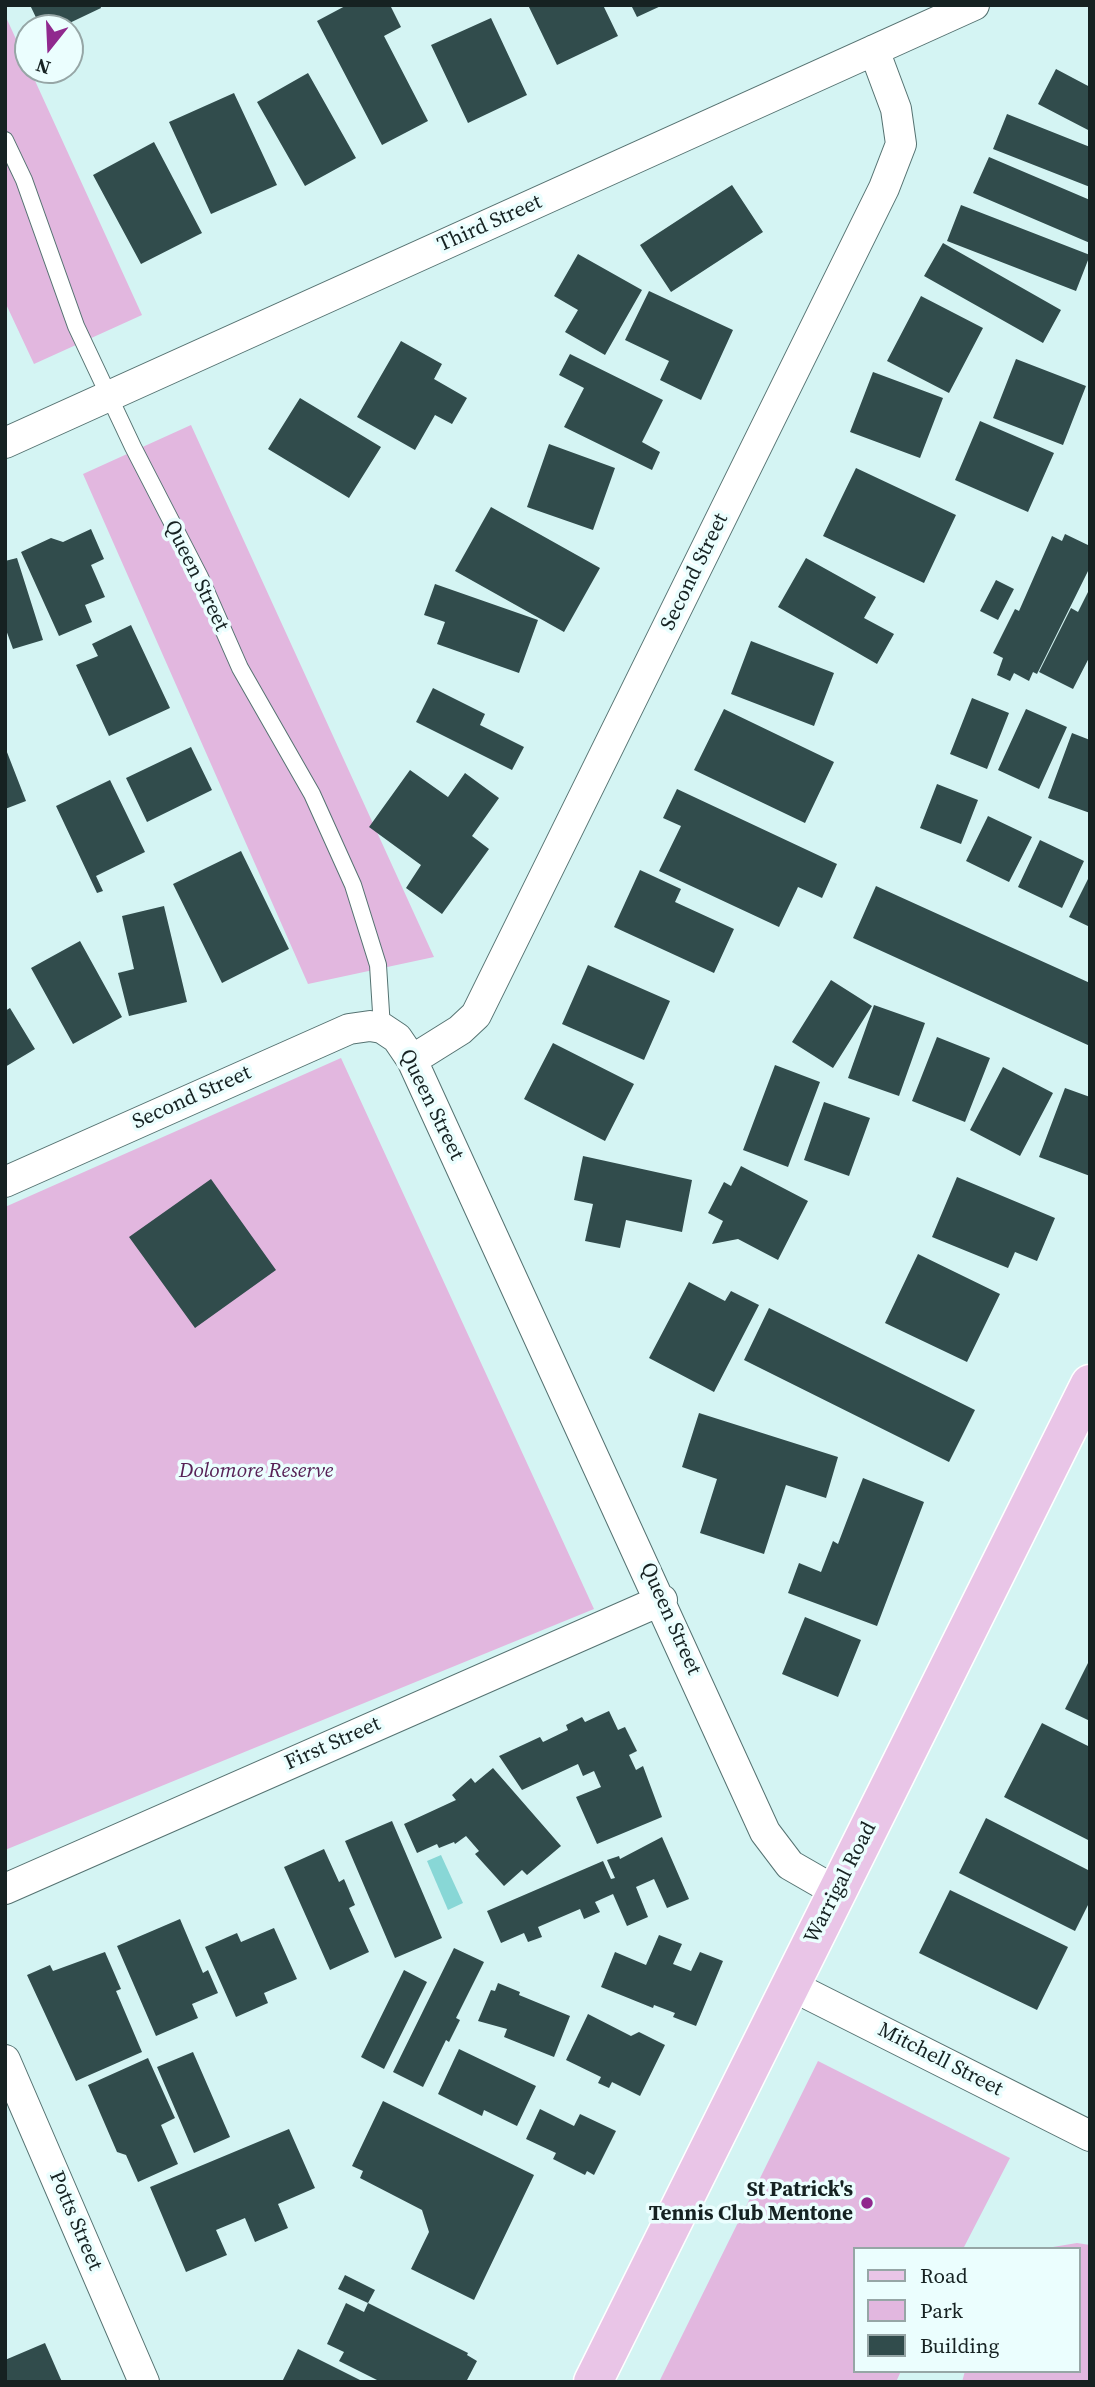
<!DOCTYPE html>
<html>
<head>
<meta charset="utf-8">
<style>
	body { margin:0 }
	#map { position:relative; width:1095px; height:2387px; overflow:hidden; background:#d4f4f3; font-family:"Source Serif 4",serif }
	canvas { display:block }
	.frame { position:absolute; inset:0; border:7px solid #162222; pointer-events:none }
	.legend { position:absolute; left:853px; top:2247px; width:228px; height:126px; box-sizing:border-box; background:#ebfefe; border:2px solid #96a6a6; margin:0; padding:9px 12px; list-style:none; font-size:21px; color:#162222 }
	.legend li { display:flex; align-items:center; gap:14px; height:35px }
	.legend b { width:35px; border:2px solid #96a6a6 }
	.north { position:absolute; left:14px; top:14px; width:70px; height:70px; box-sizing:border-box; background:#ebfefe; border:2px solid #96a6a6; border-radius:50%; rotate:198deg; font-size:19px; font-weight:700; line-height:28px; text-align:center; color:#162222 }
	.north::after { content:''; display:block; margin:auto; width:24px; height:32px; background:#90298e; clip-path:polygon(50% 0,100% 100%,50% 72%,0 100%) }
</style>
</head>
<body>
<div id="map">
<canvas width="1095" height="2387"></canvas>
<div class="frame"></div>
<ul class="legend">
<li><b style="height:9px;background:#e9c5e7"></b>Road</li>
<li><b style="height:19px;background:#e2b7df"></b>Park</li>
<li><b style="height:19px;background:#314c4c"></b>Building</li>
</ul>
<div class="north">N</div>
</div>
<script>
const g = document.querySelector('canvas').getContext('2d');
g.lineJoin = 'round';
function fillPath(path, color) {
  g.fillStyle = color;
  g.fill(path, 'evenodd');
}
function shape(rows) {
  const path = new Path2D();
  for (const r of rows) {
    path.moveTo(r[0], r[1]);
    for (let i = 2; i < r.length; i += 2) path.lineTo(r[i], r[i + 1]);
  }
  return path;
}
function strokePath(path, color, width, dash) {
  g.strokeStyle = color;
  g.lineWidth = width;
  g.lineCap = dash ? 'butt' : 'round';
  g.setLineDash(dash || []);
  g.stroke(path);
}
function write(font, color, halo, rows, align = 'center') {
  g.font = font + ' "Source Serif 4",serif';
  g.lineWidth = 7;
  g.setLineDash([]);
  g.textBaseline = 'middle';
  g.strokeStyle = halo;
  g.fillStyle = color;
  for (const [text, x, y, turn = 0] of rows) {
    g.save();
    g.translate(x, y);
    g.rotate((+turn || 0) * Math.PI / 180);
    g.textAlign = isNaN(turn) ? turn : align;
    if (halo) g.strokeText(text, 0, 0);
    g.fillText(text, 0, 0);
    g.restore();
  }
}
const green = shape([
	[5,15,142,315,34,364,5,302],
	[191,425,434,957,308,984,83,474],
	[341,1058,594,1609,5,1850,5,1207],
	[818,2061,1010,2158,963,2249,855,2249,855,2371,901,2371,896,2382,659,2382],
	[1077,2243,1090,2245,1090,2382,962,2382,965,2371,1079,2371,1079,2249,1041,2249]
]);
const water = shape([
	[441,1855,463,1903,448,1910,427,1861]
]);
const building = shape([
	[30,5,100,5,101,8,59,28,41,28],
	[347,5,390,5,401,27,384,36,428,121,382,145,317,21],
	[528,5,603,5,618,36,557,65],
	[631,5,663,5,637,17],
	[491,18,527,95,468,123,431,45],
	[1056,69,1090,87,1090,131,1038,104],
	[308,73,356,158,305,186,257,102],
	[234,93,277,185,211,214,169,122],
	[1007,114,1090,147,1090,187,993,149],
	[154,142,202,233,141,264,93,175],
	[989,157,1090,200,1090,243,973,193],
	[732,185,763,232,671,292,640,245],
	[961,205,1090,255,1076,291,947,241],
	[943,243,1061,310,1043,343,924,276],
	[578,254,642,290,605,355,565,332,578,310,554,296],
	[649,291,733,330,701,400,660,380,669,361,625,340],
	[921,296,983,328,949,393,887,361],
	[401,341,442,364,434,379,467,398,452,424,435,415,415,450,357,417],
	[570,354,663,400,642,442,660,452,652,470,564,427,584,388,559,375],
	[1016,359,1086,386,1063,445,993,418],
	[873,372,943,398,920,458,850,432],
	[300,398,381,447,349,498,268,449],
	[980,421,1054,453,1028,512,955,480],
	[549,444,615,468,593,530,527,507],
	[856,468,956,515,924,583,823,536],
	[491,507,600,568,564,632,455,571],
	[91,529,104,559,91,565,105,597,85,605,92,622,59,636,21,552,51,538,63,542],
	[1065,534,1090,546,1090,567,1037,674,1033,672,1029,681,1014,673,1010,681,997,675,1003,658,993,653,1015,609,1019,611,1052,536,1062,541],
	[17,558,43,640,13,649,5,627,5,561],
	[806,558,876,597,864,618,894,634,877,664,778,607],
	[996,580,1014,589,998,620,980,611],
	[435,584,538,620,519,673,437,644,445,622,424,615],
	[1090,588,1090,656,1073,689,1039,672,1071,608,1078,612],
	[131,625,170,708,109,736,76,665,98,656,92,644],
	[751,641,834,673,814,726,731,694],
	[433,688,485,714,480,725,524,747,512,770,416,722],
	[972,698,1009,713,987,769,950,754],
	[724,709,834,762,805,823,694,770],
	[1026,709,1067,727,1039,789,998,770],
	[1072,733,1090,740,1090,813,1048,798],
	[5,747,26,801,5,809],
	[191,747,212,790,147,822,126,778],
	[410,770,448,797,465,773,499,798,472,836,489,849,442,914,406,888,421,865,369,827],
	[110,780,145,852,96,876,103,891,97,893,56,806],
	[937,784,978,800,961,844,920,828],
	[677,789,837,864,822,898,798,887,779,927,659,871,681,826,663,818],
	[988,816,1032,837,1009,882,966,861],
	[1040,840,1084,861,1062,908,1018,887],
	[241,851,289,949,222,983,173,884],
	[640,870,681,889,675,902,734,929,714,973,614,927],
	[1090,875,1090,927,1069,917],
	[876,886,1090,983,1090,1046,853,938],
	[164,906,187,1002,129,1016,118,973,134,969,122,916],
	[80,941,122,1017,73,1044,31,968],
	[588,965,670,1001,644,1060,562,1024],
	[831,980,872,1006,833,1068,792,1042],
	[874,1005,925,1023,899,1096,848,1078],
	[10,1008,35,1049,5,1067,5,1011],
	[937,1037,990,1058,965,1122,912,1101],
	[553,1043,634,1084,605,1141,524,1099],
	[775,1065,820,1082,788,1167,743,1150],
	[1003,1067,1053,1093,1020,1156,970,1130],
	[1065,1088,1090,1097,1090,1176,1039,1157],
	[824,1102,870,1118,849,1176,804,1160],
	[583,1156,692,1180,682,1232,626,1220,620,1248,585,1241,593,1204,574,1200],
	[741,1166,808,1201,778,1260,738,1239,712,1244,723,1221,708,1213,724,1182,731,1186],
	[957,1177,1055,1218,1037,1261,1015,1252,1008,1268,932,1237],
	[211,1179,276,1270,195,1328,129,1237],
	[918,1254,1000,1294,967,1362,885,1323],
	[689,1282,725,1301,731,1291,759,1305,714,1392,649,1358],
	[769,1308,975,1410,949,1462,744,1360],
	[699,1413,838,1457,826,1498,786,1485,764,1554,700,1533,717,1479,682,1467],
	[863,1478,924,1502,877,1626,788,1593,799,1563,821,1572,833,1541,838,1544],
	[805,1617,861,1640,838,1697,782,1674],
	[1090,1659,1090,1721,1065,1709],
	[609,1711,618,1730,625,1727,637,1751,629,1755,636,1770,643,1766,662,1817,597,1844,576,1797,601,1787,594,1771,583,1776,578,1764,522,1790,499,1756,540,1737,543,1742,568,1730,566,1725,582,1717,585,1722],
	[1042,1723,1090,1747,1090,1841,1004,1797],
	[493,1768,561,1846,527,1875,522,1870,504,1886,475,1854,479,1851,466,1836,455,1844,454,1842,439,1848,437,1844,417,1853,404,1824,456,1800,452,1795,471,1778,475,1783],
	[986,1818,1090,1871,1090,1901,1075,1931,959,1873],
	[392,1821,442,1938,395,1958,345,1841],
	[662,1837,689,1899,667,1908,654,1879,636,1887,648,1917,627,1926,613,1894,595,1902,600,1912,584,1919,580,1909,538,1927,542,1937,528,1942,524,1933,501,1943,487,1911,603,1861,611,1879,615,1878,607,1860,619,1856,620,1859],
	[324,1849,339,1882,344,1879,355,1905,349,1908,369,1952,330,1970,284,1867],
	[950,1890,1068,1947,1037,2010,919,1953],
	[180,1919,203,1973,208,1970,218,1993,192,2004,198,2018,156,2036,117,1946],
	[274,1928,297,1979,264,1993,268,2003,236,2017,205,1947,237,1933,241,1942],
	[659,1935,682,1944,673,1964,691,1971,700,1952,723,1961,696,2026,673,2017,675,2013,654,2005,653,2008,601,1987,615,1952,646,1965],
	[454,1948,484,1962,456,2018,460,2020,449,2042,446,2040,423,2087,393,2072],
	[105,1952,121,1989,116,1991,142,2052,76,2081,27,1975,50,1965,53,1971],
	[404,1970,427,1982,384,2069,361,2057],
	[498,1983,520,1992,519,1995,570,2016,554,2057,504,2037,507,2029,478,2021,491,1990,495,1991],
	[588,2014,631,2036,639,2032,665,2045,640,2096,612,2082,609,2088,598,2083,601,2077,566,2060],
	[459,2049,536,2086,517,2126,484,2110,482,2116,438,2094],
	[193,2052,230,2137,194,2153,157,2067],
	[148,2058,175,2118,161,2125,178,2164,138,2182,126,2155,117,2152,88,2085],
	[383,2101,534,2175,474,2300,411,2269,429,2232,422,2210,360,2178,363,2171,352,2166],
	[540,2109,574,2126,580,2114,616,2131,594,2175,587,2171,585,2175,553,2159,556,2153,526,2139],
	[289,2129,315,2188,278,2204,288,2228,255,2242,245,2218,216,2230,227,2255,186,2272,150,2187],
	[345,2275,375,2290,368,2303,468,2353,467,2355,477,2361,466,2382,381,2382,339,2361,344,2352,327,2344,346,2303,364,2312,368,2303,338,2289],
	[45,2343,62,2382,5,2382,5,2360],
	[298,2349,364,2382,282,2382]
]);
const service = shape([
	[5,140,24,180,76,326,133,447,200,577,240,668,312,794,353,885,378,965,382,1028]
]);
const minor = shape([
	[5,443,974,5],
	[412,1060,460,1030,476,1015,884,188,901,144,896,109,874,50],
	[5,1182,349,1029,370,1026,382,1028,397,1038,412,1060,765,1832,790,1865,837,1892],
	[5,1889,662,1600],
	[790,1985,1090,2136],
	[5,2060,144,2382]
]);
const primary = shape([
	[593,2382,1090,1384]
]);
const markers = [
	[867,2203,7,"#90298e"]
];
const streetNames = [
	["Third Street",490,224,-24],
	["Second Street",695,572,-64],
	["Queen Street",196,576,64],
	["Second Street",192,1098,-24],
	["Queen Street",431,1105,64],
	["Queen Street",670,1619,66],
	["First Street",333,1744,-24],
	["Warrigal Road",841,1883,-63],
	["Mitchell Street",940,2060,27],
	["Potts Street",75,2221,67]
];
const parkNames = [
	["Dolomore Reserve",256,1472]
];
const poiNames = [
	["St Patrick's",853,2191],
	["Tennis Club Mentone",853,2215]
];
fillPath(green, '#e2b7df');
fillPath(water, '#88d7d6');
fillPath(building, '#314c4c');
strokePath(service, '#557271', 18);
strokePath(minor, '#557271', 32);
strokePath(primary, '#fff', 41);
strokePath(service, '#fff', 16);
strokePath(minor, '#fff', 30);
strokePath(primary, '#e9c5e7', 38);
for (const [x, y, r, color] of markers) {
  const dot = new Path2D();
  dot.arc(x, y, r, 0, 2 * Math.PI);
  g.fillStyle = color;
  g.fill(dot);
  strokePath(dot, '#ebfefe', 2.5);
}
write('21px', '#162222', '#ebfefe', streetNames);
write('italic 21px', '#572156', '#ebfefe', parkNames);
write('bold 21px', '#162222', '#ebfefe', poiNames, 'right');
</script>
</body>
</html>
